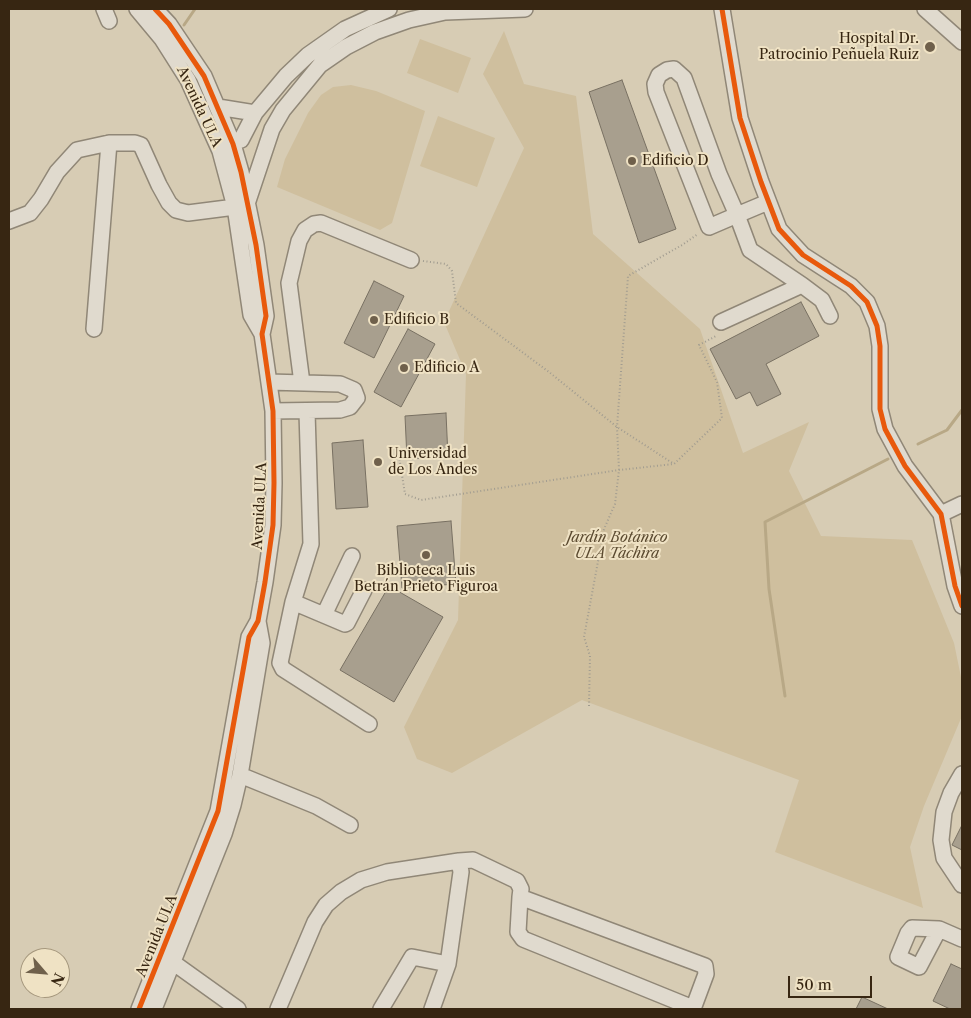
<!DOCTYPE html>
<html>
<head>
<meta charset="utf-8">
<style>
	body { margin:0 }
	#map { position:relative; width:971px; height:1018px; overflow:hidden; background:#d7ccb4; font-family:"Libre Caslon Text",serif }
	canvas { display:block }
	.frame { position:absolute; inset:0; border:10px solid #372612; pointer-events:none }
	.north { position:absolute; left:20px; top:948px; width:50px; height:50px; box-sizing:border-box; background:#efe2c4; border:1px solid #a5977d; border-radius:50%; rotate:117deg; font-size:14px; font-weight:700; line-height:20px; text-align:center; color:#372612 }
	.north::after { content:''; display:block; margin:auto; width:18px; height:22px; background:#6f604b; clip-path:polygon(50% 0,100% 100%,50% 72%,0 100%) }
	.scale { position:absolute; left:788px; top:976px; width:84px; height:22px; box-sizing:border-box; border:2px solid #372612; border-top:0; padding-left:6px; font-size:15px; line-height:18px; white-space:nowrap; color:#372612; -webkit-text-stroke:4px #efe2c4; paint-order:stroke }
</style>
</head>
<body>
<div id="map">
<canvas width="971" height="1018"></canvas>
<div class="frame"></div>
<div class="north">N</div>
<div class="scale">50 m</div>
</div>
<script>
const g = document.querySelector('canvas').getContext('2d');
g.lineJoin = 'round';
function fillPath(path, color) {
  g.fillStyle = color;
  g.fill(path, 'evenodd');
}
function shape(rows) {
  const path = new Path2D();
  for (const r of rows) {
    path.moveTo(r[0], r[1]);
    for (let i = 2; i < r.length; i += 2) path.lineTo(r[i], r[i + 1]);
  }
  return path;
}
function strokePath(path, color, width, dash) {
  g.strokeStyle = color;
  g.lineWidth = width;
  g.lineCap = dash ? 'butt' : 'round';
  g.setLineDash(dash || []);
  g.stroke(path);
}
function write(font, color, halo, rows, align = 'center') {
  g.font = font + ' "Libre Caslon Text",serif';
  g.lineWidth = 4;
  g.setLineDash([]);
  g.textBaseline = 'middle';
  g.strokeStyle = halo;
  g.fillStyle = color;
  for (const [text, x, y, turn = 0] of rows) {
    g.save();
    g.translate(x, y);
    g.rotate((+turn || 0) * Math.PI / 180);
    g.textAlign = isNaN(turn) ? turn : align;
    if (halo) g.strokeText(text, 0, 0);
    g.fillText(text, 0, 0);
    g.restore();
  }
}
const green = shape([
	[504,31,524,84,576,96,593,234,700,329,743,453,809,422,789,471,821,536,912,540,954,643,962,682,962,716,924,806,910,847,923,908,775,852,799,780,582,700,452,773,417,759,404,727,458,620,466,374,444,322,524,148,483,74],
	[420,39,471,58,458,93,407,73],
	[351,85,376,91,425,111,392,223,380,230,277,187,285,159,308,113,321,95,333,87],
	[438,116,495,138,477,187,420,166]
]);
const stream = shape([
	[184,25,195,9],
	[918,444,947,430,962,410],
	[785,696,769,589,765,522,888,459]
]);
const building = shape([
	[622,80,676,229,639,243,589,92,622,80],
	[374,281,404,296,374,358,344,343,374,281],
	[801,302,819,336,766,364,781,394,757,406,750,392,736,399,710,349,801,302],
	[408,329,435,344,401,407,374,392,408,329],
	[446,413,448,457,407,459,405,416,446,413],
	[363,440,368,507,336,509,332,443,363,440],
	[451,521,456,584,402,588,397,526,451,521],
	[389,586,443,617,394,702,340,670,389,586],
	[962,825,962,850,952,845,962,825],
	[951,964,962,969,962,1009,950,1009,933,1001,951,964],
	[862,997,888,1009,856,1009,862,997]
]);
const path = shape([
	[423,261,446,264,452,271,456,303,549,372,617,427,674,464],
	[399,456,405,494,421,500,619,470,674,464,722,418,717,382,699,345,716,336],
	[589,706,590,656,584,637,604,529,615,504,619,470,617,427,628,276,682,245,698,234]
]);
const minor = shape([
	[104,9,109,21],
	[137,9,162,39,188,80,220,151,235,207,251,315,262,334],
	[722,9,740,118,761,182,779,229,803,255,851,286,867,302,877,326,880,346,880,409,885,429,905,466,941,514,955,586,962,606],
	[925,9,962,42],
	[218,107,255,113],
	[241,140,255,113,286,76,308,55,345,29,389,9],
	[248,201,272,129,283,110,320,65,346,47,375,32,409,20,445,12,525,9],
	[9,221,30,213,41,199,57,172,77,150,109,143,135,143,141,145,159,185,169,203,176,210,188,213,235,207],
	[802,285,822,300,830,316],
	[721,322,802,285,750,250,737,215,719,174,684,78,674,69,667,70,659,75,655,84,656,92,709,227,737,215,768,202],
	[94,329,109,143],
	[269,382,340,384,354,390,357,398,350,407,340,410,273,411],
	[302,383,289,283,299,241,305,230,314,224,321,223,411,260],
	[307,412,311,544,293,602,280,663,283,669,369,724],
	[941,514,962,504],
	[293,602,345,624,347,623,364,590],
	[324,615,352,556],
	[962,774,951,793,944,812,941,840,944,858,962,885],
	[240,775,316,806,350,825],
	[459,861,473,860,517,881,521,889,520,897,705,966,706,974,693,1009],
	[520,897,518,932,523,939,693,1008],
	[939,929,919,967,898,957,908,933,912,928,939,929,962,939],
	[164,956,238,1009],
	[139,1009,218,811,249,637,258,621,265,582,273,525,274,483,273,411,262,334,266,316,256,245,241,172,233,144,204,76,169,24,155,9],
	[154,1009,224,834,233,805,240,775,262,643,258,621],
	[278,1009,315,922,326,905,341,892,361,880,387,872,459,861,461,872,448,964,432,1009],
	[381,1009,412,957,448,964]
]);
const cycleway = shape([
	[722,9,740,118,761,182,779,229,803,255,851,286,867,302,877,326,880,346,880,409,885,429,905,466,941,514,955,586,962,606],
	[139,1009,218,811,249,637,258,621,265,582,273,525,274,483,273,411,262,334,266,316,256,245,241,172,233,144,204,76,169,24,155,9]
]);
const markers = [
	[930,47,6,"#6f604b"],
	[632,161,5,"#6f604b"],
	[374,320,5,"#6f604b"],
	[404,368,5,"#6f604b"],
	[378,462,5,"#6f604b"],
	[426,555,5,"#6f604b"]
];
const poiNames = [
	["Hospital Dr.",919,39,"right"],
	["Patrocinio Peñuela Ruiz",919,55,"right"],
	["Edificio D",642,161],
	["Edificio B",384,320],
	["Edificio A",414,368],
	["Universidad",388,454],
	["de Los Andes",388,470],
	["Biblioteca Luis",426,571,"center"],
	["Betrán Prieto Figuroa",426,587,"center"]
];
const streetNames = [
	["Avenida ULA",199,107,65],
	["Avenida ULA",260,506,-87],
	["Avenida ULA",157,936,-68]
];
const parkNames = [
	["Jardín Botánico",617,538],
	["ULA Táchira",617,554]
];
fillPath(green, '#cfbf9e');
strokePath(stream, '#b8a886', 3);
fillPath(building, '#a89f8e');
strokePath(building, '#787062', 1);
strokePath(minor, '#908777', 18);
strokePath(path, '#a19c90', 2, [1, 2.5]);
strokePath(minor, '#e0dace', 15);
strokePath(cycleway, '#e8590c', 5);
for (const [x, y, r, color] of markers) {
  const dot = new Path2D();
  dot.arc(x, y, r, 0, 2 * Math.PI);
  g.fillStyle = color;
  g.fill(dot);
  strokePath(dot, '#efe2c4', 2);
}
write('14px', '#372612', '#efe2c4', poiNames, 'left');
write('14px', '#372612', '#efe2c4', streetNames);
write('italic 14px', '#5b4a30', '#efe2c4', parkNames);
</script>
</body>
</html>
